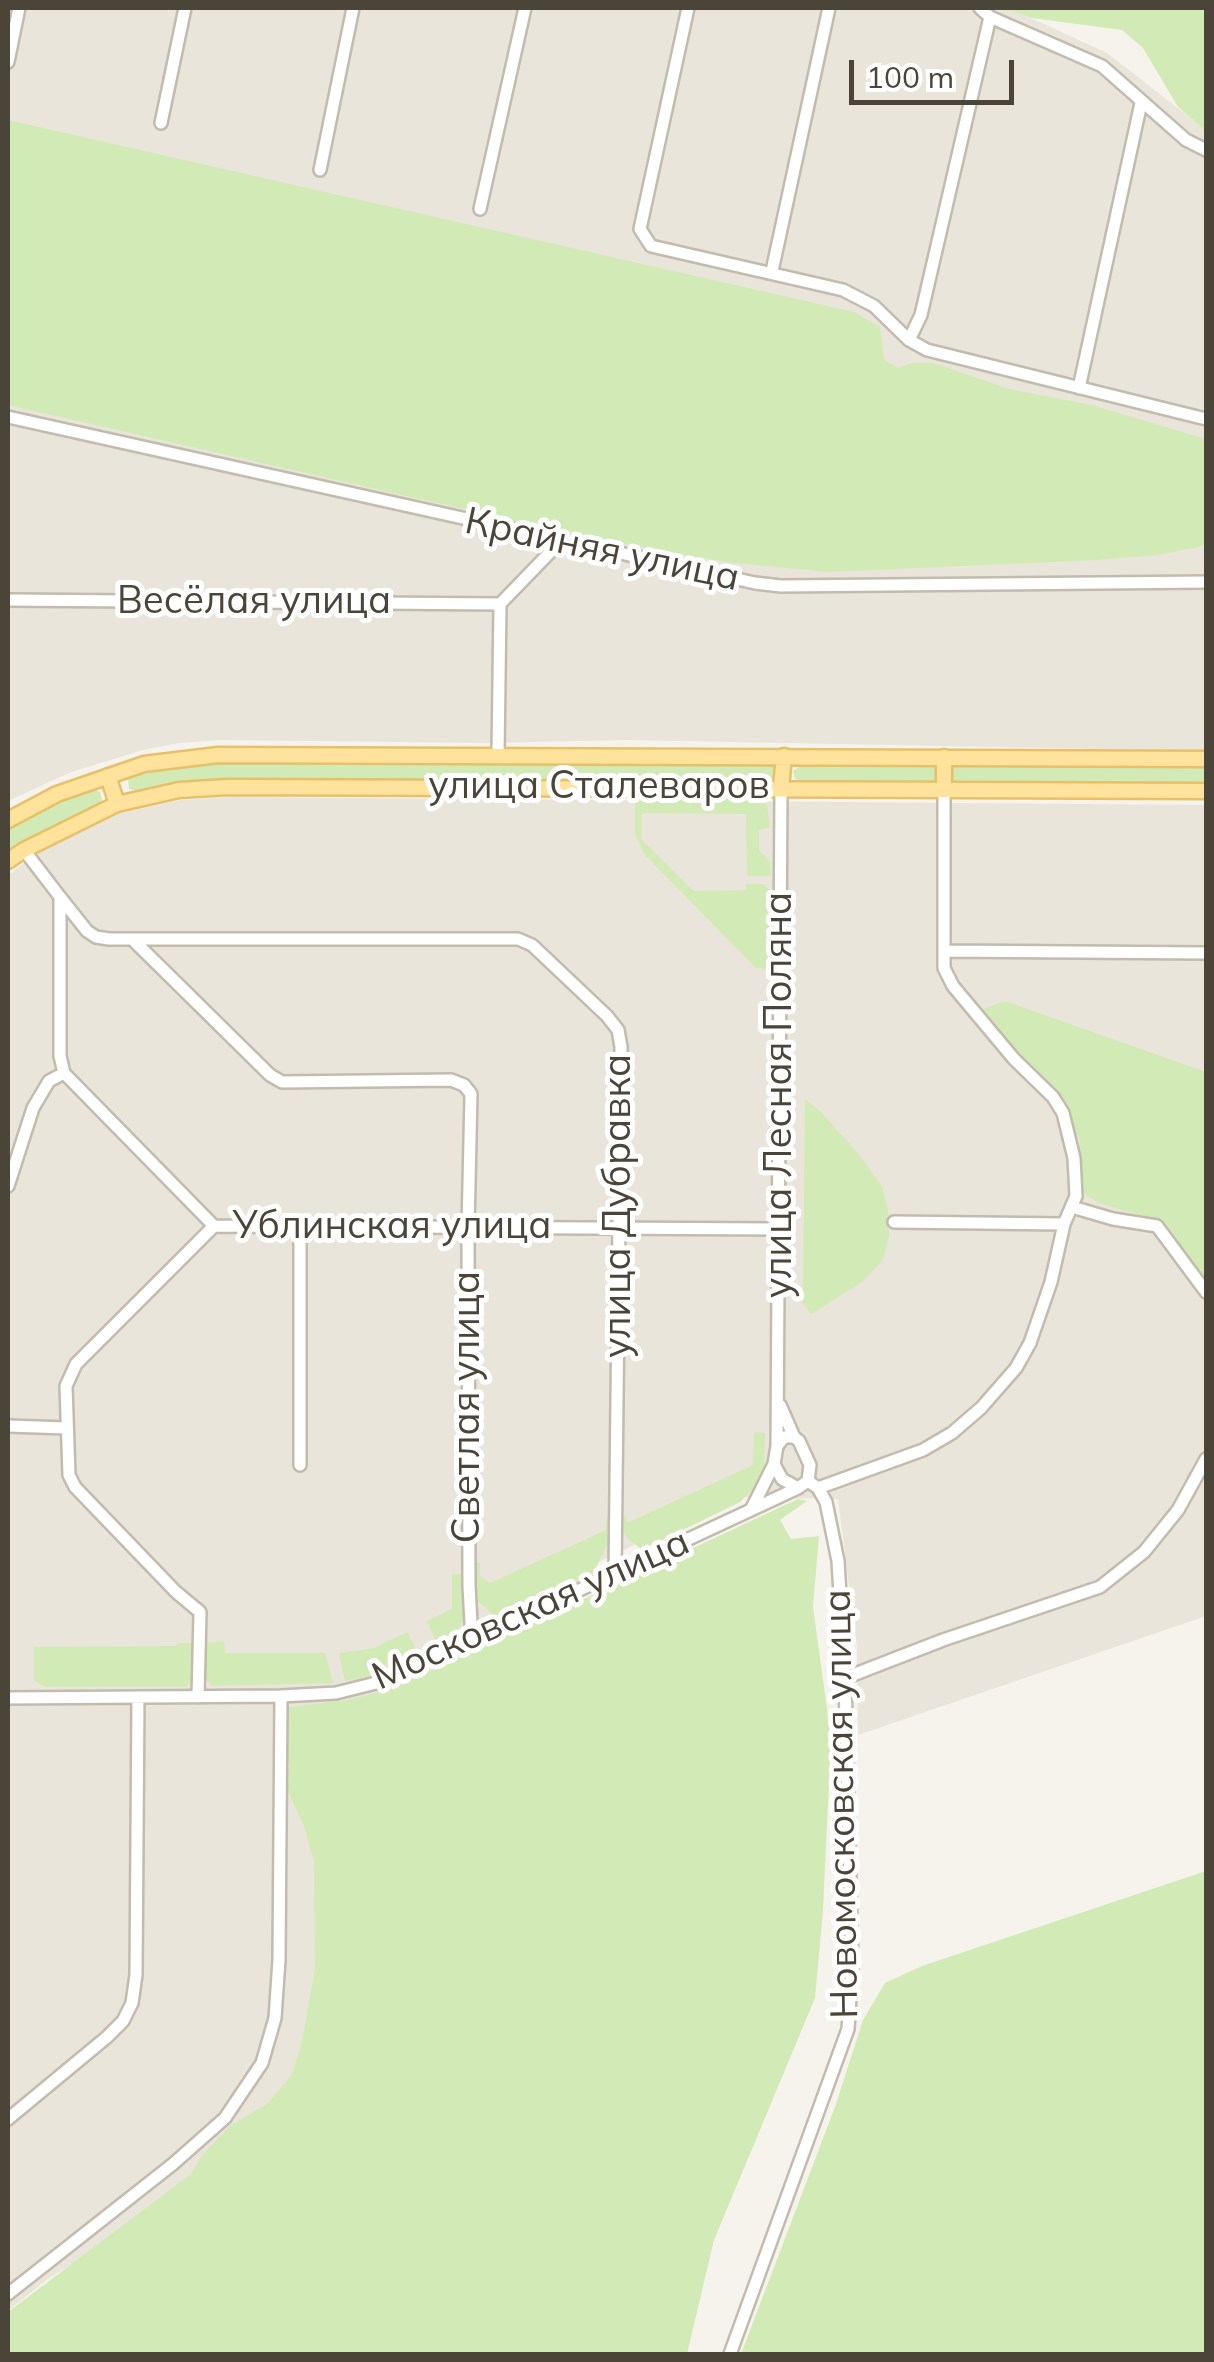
<!DOCTYPE html>
<html>
<head>
<meta charset="utf-8">
<style>
	body { margin:0 }
	#map { position:relative; width:1214px; height:2362px; overflow:hidden; background:#f6f3ec; font-family:Mulish,sans-serif }
	canvas { display:block }
	.frame { position:absolute; inset:0; border:10px solid #4b4439; pointer-events:none }
	.scale { position:absolute; left:849px; top:60px; width:165px; height:45px; box-sizing:border-box; border:5px solid #4b4439; border-top:0; padding-left:12px; font-size:30px; line-height:35px; white-space:nowrap; color:#4b4439; -webkit-text-stroke:8px #fff; paint-order:stroke }
</style>
</head>
<body>
<div id="map">
<canvas width="1214" height="2362"></canvas>
<div class="frame"></div>
<div class="scale">100 m</div>
</div>
<script>
const g = document.querySelector('canvas').getContext('2d');
g.lineJoin = 'round';
function fillPath(path, color) {
  g.fillStyle = color;
  g.fill(path, 'evenodd');
}
function shape(rows) {
  const path = new Path2D();
  for (const r of rows) {
    path.moveTo(r[0], r[1]);
    for (let i = 2; i < r.length; i += 2) path.lineTo(r[i], r[i + 1]);
  }
  return path;
}
function strokePath(path, color, width, dash) {
  g.strokeStyle = color;
  g.lineWidth = width;
  g.lineCap = dash ? 'butt' : 'round';
  g.setLineDash(dash || []);
  g.stroke(path);
}
function write(font, color, halo, rows, align = 'center') {
  g.font = font + ' Mulish,sans-serif';
  g.lineWidth = 10;
  g.setLineDash([]);
  g.textBaseline = 'middle';
  g.strokeStyle = halo;
  g.fillStyle = color;
  for (const [text, x, y, turn = 0] of rows) {
    g.save();
    g.translate(x, y);
    g.rotate((+turn || 0) * Math.PI / 180);
    g.textAlign = isNaN(turn) ? turn : align;
    if (halo) g.strokeText(text, 0, 0);
    g.fillText(text, 0, 0);
    g.restore();
  }
}
const residential = shape([
	[8,8,1009,8,1107,53,1206,130,1206,751,625,740,488,743,221,740,179,743,143,750,71,772,8,801],
	[229,797,1206,805,1206,1616,858,1735,857,1648,838,1499,736,1497,505,1606,420,1712,314,1822,322,1974,298,2078,173,2203,49,2278,8,2311,8,875,40,852,121,813,181,800]
]);
const green = shape([
	[1003,8,1206,8,1206,131,1178,107,1143,48,1122,30,1032,18],
	[8,120,854,312,880,327,884,360,898,368,912,363,934,363,1009,389,1092,405,1206,439,1206,543,1199,547,1157,555,1098,560,827,572,727,562,595,539,8,405],
	[767,762,777,767,776,776,767,781,221,781,137,791,129,789,128,778,137,773,174,765,210,763],
	[961,762,1206,764,1206,786,958,785,949,780,950,765],
	[805,763,932,763,939,768,939,778,932,785,803,782,795,779,793,771],
	[88,788,100,792,102,800,95,808,46,830,8,853,8,828],
	[640,794,750,795,763,800,767,805,770,827,759,830,759,850,770,862,771,876,747,876,746,814,642,813,641,839,693,891,746,890,746,884,763,884,771,891,768,969,756,968,644,854,635,833,635,799],
	[1005,1001,1206,1072,1206,1277,1153,1219,1099,1203,1081,1192,1080,1141,1062,1102,1011,1051,980,1010],
	[805,1099,820,1111,856,1151,882,1186,888,1210,889,1236,883,1260,862,1282,811,1314,803,1303],
	[754,1432,765,1433,764,1469,761,1480,740,1502,648,1547,641,1549,628,1539,622,1529,622,1516,626,1516,627,1523,753,1465],
	[798,1499,807,1501,780,1520,791,1539,819,1536,813,1607,831,1738,823,1910,815,1998,714,2240,687,2354,8,2354,8,2312,191,2174,203,2154,230,2126,268,2103,291,2076,301,2046,315,1969,314,1862,304,1826,284,1782,290,1766,284,1754,284,1717,289,1707,347,1700,391,1689],
	[607,1516,613,1517,613,1532,593,1574,502,1618,495,1617,477,1600,474,1563,480,1563,480,1576,490,1583,606,1530],
	[452,1574,464,1574,463,1621,452,1640,438,1646,427,1621,452,1609],
	[407,1632,419,1655,379,1674,345,1681,339,1653,374,1648],
	[224,1641,225,1653,325,1653,333,1683,212,1686,203,1676,202,1643],
	[178,1643,195,1643,194,1677,186,1687,45,1687,34,1680,34,1647,175,1646],
	[1206,1871,1206,2354,741,2354,835,2107,863,2020,885,1983,922,1966]
]);
const minor = shape([
	[688,8,640,229,651,246,843,290,874,306,909,340,927,350,1206,419],
	[980,8,990,17,1102,66,1186,140,1206,150],
	[8,62,19,8],
	[161,123,185,8],
	[320,170,353,8],
	[480,209,525,8],
	[772,271,829,8],
	[909,340,921,315,990,17],
	[1079,388,1141,103],
	[8,417,755,583,781,586,1206,582],
	[8,600,500,604],
	[498,755,500,604,560,542],
	[24,850,60,897,60,1056,64,1073,214,1226,781,1229],
	[60,897,87,931,96,937,109,939,518,939,532,945,607,1016,618,1030,621,1047,615,1575],
	[132,939,270,1075,282,1082,451,1080,464,1085,471,1094,468,1228,469,1586,472,1642],
	[944,951,1206,953],
	[8,1186,33,1108,49,1081,64,1073],
	[1072,1207,1113,1219,1157,1226,1206,1292],
	[894,1222,1064,1224],
	[300,1228,300,1465],
	[780,1405,794,1437],
	[8,1426,66,1428],
	[784,1437,794,1437,799,1441,810,1465,808,1481,798,1488,782,1479,774,1464,777,1446,784,1437],
	[777,1446,781,788],
	[818,1488,923,1450,952,1433,981,1408,1016,1368,1030,1343,1051,1282,1064,1224,1076,1196,1074,1158,1063,1113,1053,1097,1014,1059,953,986,944,968,944,789],
	[751,1510,774,1464],
	[845,1678,943,1640,1100,1587,1144,1552,1178,1510,1206,1459],
	[198,1697,200,1612,176,1592,75,1487,69,1475,66,1386,76,1364,214,1226],
	[8,1698,281,1696,336,1693,384,1681,798,1488],
	[8,2119,107,2037,123,2021,132,2003,136,1975,138,1697],
	[8,2294,173,2164,225,2118,262,2063,275,2018,279,1960,281,1696],
	[730,2354,848,2029,852,1968,845,1678,838,1561,826,1502,818,1488,808,1481]
]);
const major = shape([
	[108,776,117,804],
	[781,788,784,756],
	[944,789,944,757],
	[8,820,57,794,144,764,218,755,1206,759],
	[8,861,24,850,117,804,179,790,228,787,1206,791]
]);
const streetNames = [
	["Крайняя улица",602,550,12],
	["Весёлая улица",254,602],
	["улица Сталеваров",599,787],
	["улица Лесная Поляна",780,1095,-90],
	["улица Дубравка",619,1206,-90],
	["Ублинская улица",392,1227],
	["Светлая улица",468,1407,-90],
	["Московская улица",531,1610,-24],
	["Новомосковская улица",842,1804,-91]
];
fillPath(residential, '#eae5da');
fillPath(green, '#d2eab5');
strokePath(minor, '#c2bbae', 16);
strokePath(major, '#e6c16a', 19);
strokePath(minor, '#fff', 11);
strokePath(major, '#ffe39c', 14);
write('38px', '#4b4439', '#fff', streetNames);
</script>
</body>
</html>
